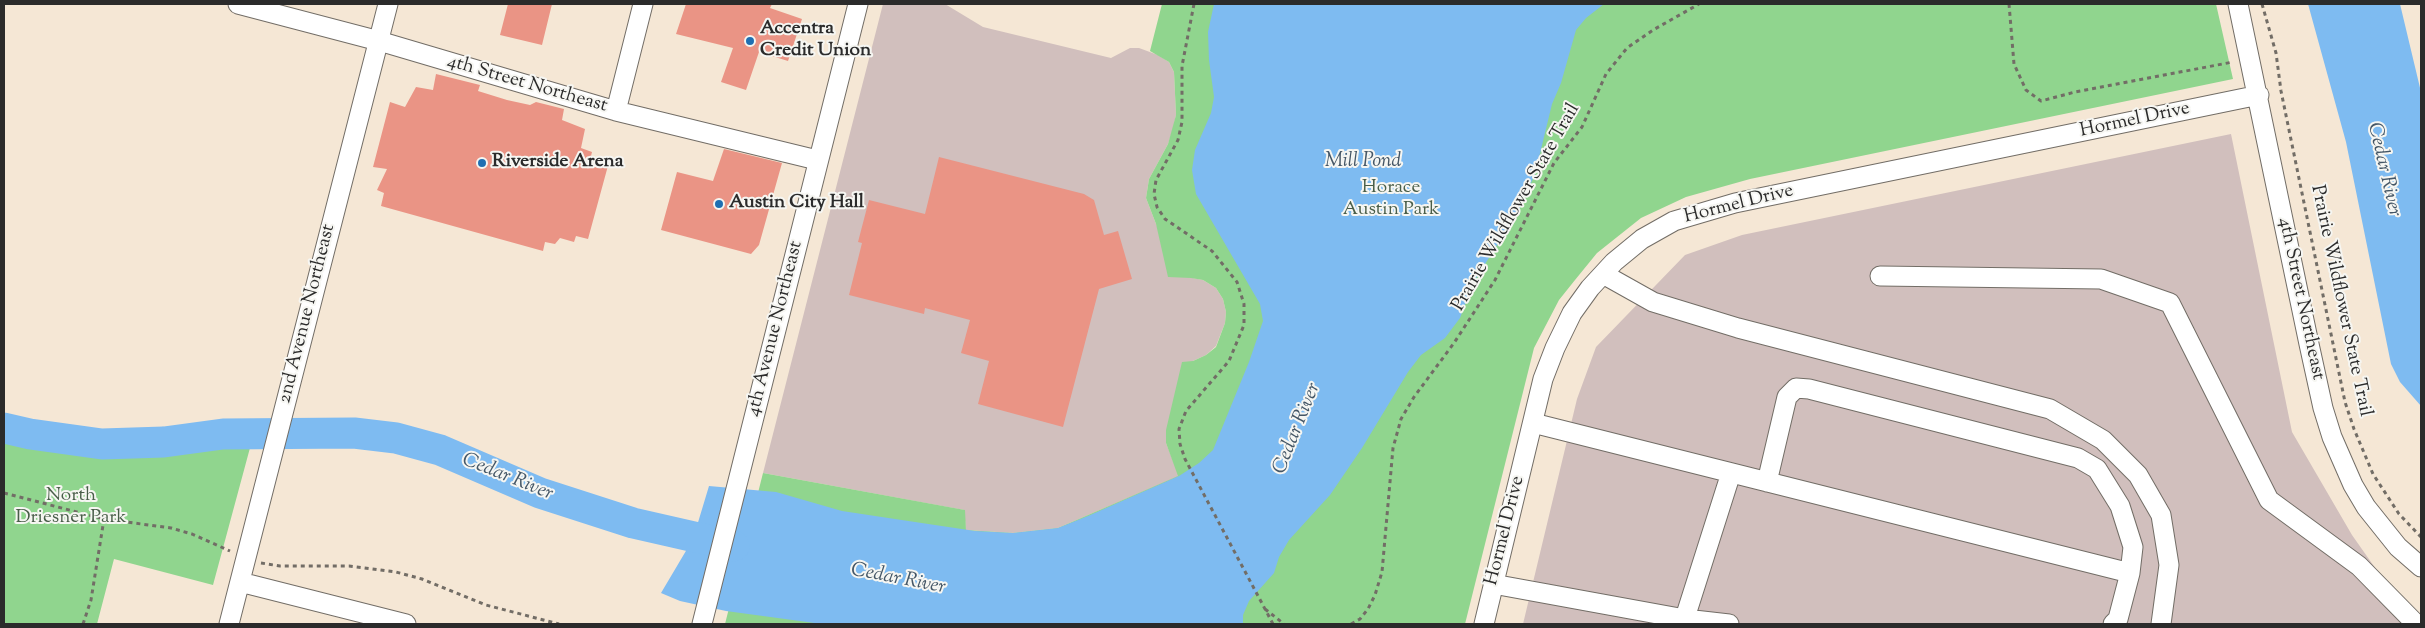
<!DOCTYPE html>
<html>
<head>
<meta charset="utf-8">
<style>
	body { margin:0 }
	#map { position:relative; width:2425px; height:628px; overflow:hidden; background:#f5e7d5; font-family:"Sorts Mill Goudy",serif }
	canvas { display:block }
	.frame { position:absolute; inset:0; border:5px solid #2b2b2b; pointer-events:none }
</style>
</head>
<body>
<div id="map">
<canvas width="2425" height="628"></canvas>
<div class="frame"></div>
</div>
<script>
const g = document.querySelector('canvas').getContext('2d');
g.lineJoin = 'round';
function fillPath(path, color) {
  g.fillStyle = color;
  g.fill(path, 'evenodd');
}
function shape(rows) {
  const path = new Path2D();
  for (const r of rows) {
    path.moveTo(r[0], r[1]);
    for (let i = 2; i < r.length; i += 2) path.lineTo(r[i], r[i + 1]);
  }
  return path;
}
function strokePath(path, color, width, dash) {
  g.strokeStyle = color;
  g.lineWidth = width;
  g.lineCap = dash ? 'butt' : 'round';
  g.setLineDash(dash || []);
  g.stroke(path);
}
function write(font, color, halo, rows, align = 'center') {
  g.font = font + ' "Sorts Mill Goudy",serif';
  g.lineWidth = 4;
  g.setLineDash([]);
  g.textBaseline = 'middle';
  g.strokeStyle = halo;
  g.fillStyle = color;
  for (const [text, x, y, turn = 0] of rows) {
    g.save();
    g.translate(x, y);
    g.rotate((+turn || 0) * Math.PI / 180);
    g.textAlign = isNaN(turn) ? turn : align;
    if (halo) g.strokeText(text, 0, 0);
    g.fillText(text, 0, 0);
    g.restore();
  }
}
const industrial = shape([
	[883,4,945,4,983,27,1111,58,1130,48,1139,48,1158,55,1169,62,1174,72,1176,115,1173,129,1168,144,1149,179,1146,198,1156,224,1183,276,1203,280,1216,288,1223,299,1226,312,1225,323,1216,346,1206,355,1193,361,1166,443,1179,476,1058,528,1013,533,966,530,964,510,763,473],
	[2231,134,2292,432,2352,535,2404,609,2421,624,1523,624,1577,399,1596,347,1685,255,1742,235]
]);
const green = shape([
	[1162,4,2216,4,2233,79,1750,179,1686,197,1641,218,1597,253,1575,280,1559,300,1534,348,1465,624,725,624,763,473,965,510,966,530,1013,533,1058,528,1178,476,1166,443,1166,430,1182,362,1193,361,1206,355,1216,347,1225,323,1226,312,1223,299,1216,288,1203,280,1191,278,1168,277,1156,224,1146,198,1149,179,1168,144,1176,115,1174,72,1169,62,1150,51],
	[4,428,30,434,102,444,164,442,223,434,254,433,213,585,114,559,97,624,4,624]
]);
const water = shape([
	[1214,4,1604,4,1586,18,1576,30,1561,83,1552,104,1535,174,1518,212,1473,283,1460,318,1445,338,1421,355,1408,372,1362,448,1330,495,1289,540,1279,557,1274,573,1249,601,1243,615,1243,624,822,624,726,611,680,601,661,593,693,539,709,486,776,492,842,511,895,519,975,531,1013,533,1058,528,1088,516,1179,476,1199,463,1213,450,1249,362,1263,321,1260,304,1196,194,1192,170,1195,150,1211,113,1214,97,1209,60,1208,32],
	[2308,4,2400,4,2421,92,2421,406,2400,382,2391,364,2346,142]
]);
const river = shape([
	[4,428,30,434,102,444,164,442,223,434,354,433,396,438,440,450,540,493,633,523,734,546]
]);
const building = shape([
	[508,4,552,4,542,45,500,35],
	[686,4,772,4,770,8,802,19,788,61,759,52,746,90,721,82,733,48,676,34],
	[436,74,480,85,478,91,507,100,530,105,536,102,564,109,562,120,585,129,581,148,592,152,589,164,609,162,588,239,576,236,574,242,560,238,555,244,545,242,543,251,381,206,384,193,377,190,387,169,373,167,390,102,405,107,416,87,433,90],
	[724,149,782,163,759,245,751,254,661,230,677,172,713,181],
	[939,157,1084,194,1094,200,1104,235,1118,231,1132,279,1099,289,1063,427,978,404,989,361,961,353,970,320,925,308,924,314,849,295,862,243,858,242,869,200,925,214]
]);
const path = shape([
	[1194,4,1182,66,1182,122,1178,140,1156,180,1154,194,1157,207,1165,219,1212,251,1237,282,1244,304,1244,325,1229,361,1186,411,1179,429,1180,444,1185,459,1273,624],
	[2009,4,2014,64,2026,90,2041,101,2075,92,2233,62],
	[2262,4,2276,53,2281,91,2345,402,2354,429,2373,474,2399,514,2421,537],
	[4,493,104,519,171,528,192,534,230,551],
	[261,563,280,566,349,566,396,572,422,579,486,605,559,624],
	[1265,609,1284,624],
	[83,624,91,600,104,519],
	[1351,624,1360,619,1368,609,1375,595,1382,572,1393,448,1401,419,1414,397,1454,343,1495,280,1554,163,1582,127,1606,74,1627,48,1653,30,1699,4]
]);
const minor = shape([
	[238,4,379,41,616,111,817,160],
	[2238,4,2309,344,2323,408,2332,437,2353,485,2366,507,2398,547,2421,567],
	[616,111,643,4],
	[1603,274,1653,302,1738,328,2050,409,2103,440,2138,475,2161,515,2169,565,2161,624],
	[1880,276,2101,279,2170,303,2269,500,2359,566,2416,624],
	[1533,423,2130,573],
	[1767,482,1787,397,1796,388,1809,389,2078,458,2097,469,2120,506,2133,547,2130,573,2118,619,2113,624],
	[240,582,406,624],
	[1493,584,1685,619,1729,624],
	[229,624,388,4],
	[702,624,858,4],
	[1484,624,1543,379,1555,348,1572,313,1590,288,1614,262,1642,239,1674,221,1735,203,2259,95],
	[1683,624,1731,473]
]);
const markers = [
	[750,41,5,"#1f6fb2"],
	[482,163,5,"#1f6fb2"],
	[719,204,5,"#1f6fb2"]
];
const poiNames = [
	["Accentra",760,30],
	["Credit Union",760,52],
	["Riverside Arena",492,163],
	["Austin City Hall",729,204]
];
const streetNames = [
	["4th Street Northeast",527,85,16],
	["Hormel Drive",2135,121,-12],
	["Hormel Drive",1739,205,-14],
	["Prairie Wildflower State Trail",1517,208,-60],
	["4th Street Northeast",2300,299,78],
	["Prairie Wildflower State Trail",2340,301,78],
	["2nd Avenue Northeast",308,314,-76],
	["4th Avenue Northeast",776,329,-76],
	["Hormel Drive",1506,531,-76]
];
const parkNames = [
	["Horace",1391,189],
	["Austin Park",1391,211],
	["North",71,497],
	["Driesner Park",71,519]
];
const waterNames = [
	["Mill Pond",1363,163],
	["Cedar River",2383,170,77],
	["Cedar River",1298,429,-68],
	["Cedar River",507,478,22],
	["Cedar River",898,580,11]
];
fillPath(industrial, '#d1bfbd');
fillPath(green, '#90d58e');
fillPath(water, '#7ebbf1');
strokePath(river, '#7ebbf1', 31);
fillPath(building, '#ea9485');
strokePath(minor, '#726d66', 21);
strokePath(path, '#726d66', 3, [4, 4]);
strokePath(minor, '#fff', 19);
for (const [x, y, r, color] of markers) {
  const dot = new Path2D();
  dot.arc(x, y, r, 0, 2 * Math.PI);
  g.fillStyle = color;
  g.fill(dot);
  strokePath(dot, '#f6f6f2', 2);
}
write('bold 19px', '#2b2b2b', '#f6f6f2', poiNames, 'left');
write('19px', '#2b2b2b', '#f6f6f2', streetNames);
write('19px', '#495e49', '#f6f6f2', parkNames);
write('italic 20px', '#445666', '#f6f6f2', waterNames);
</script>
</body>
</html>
